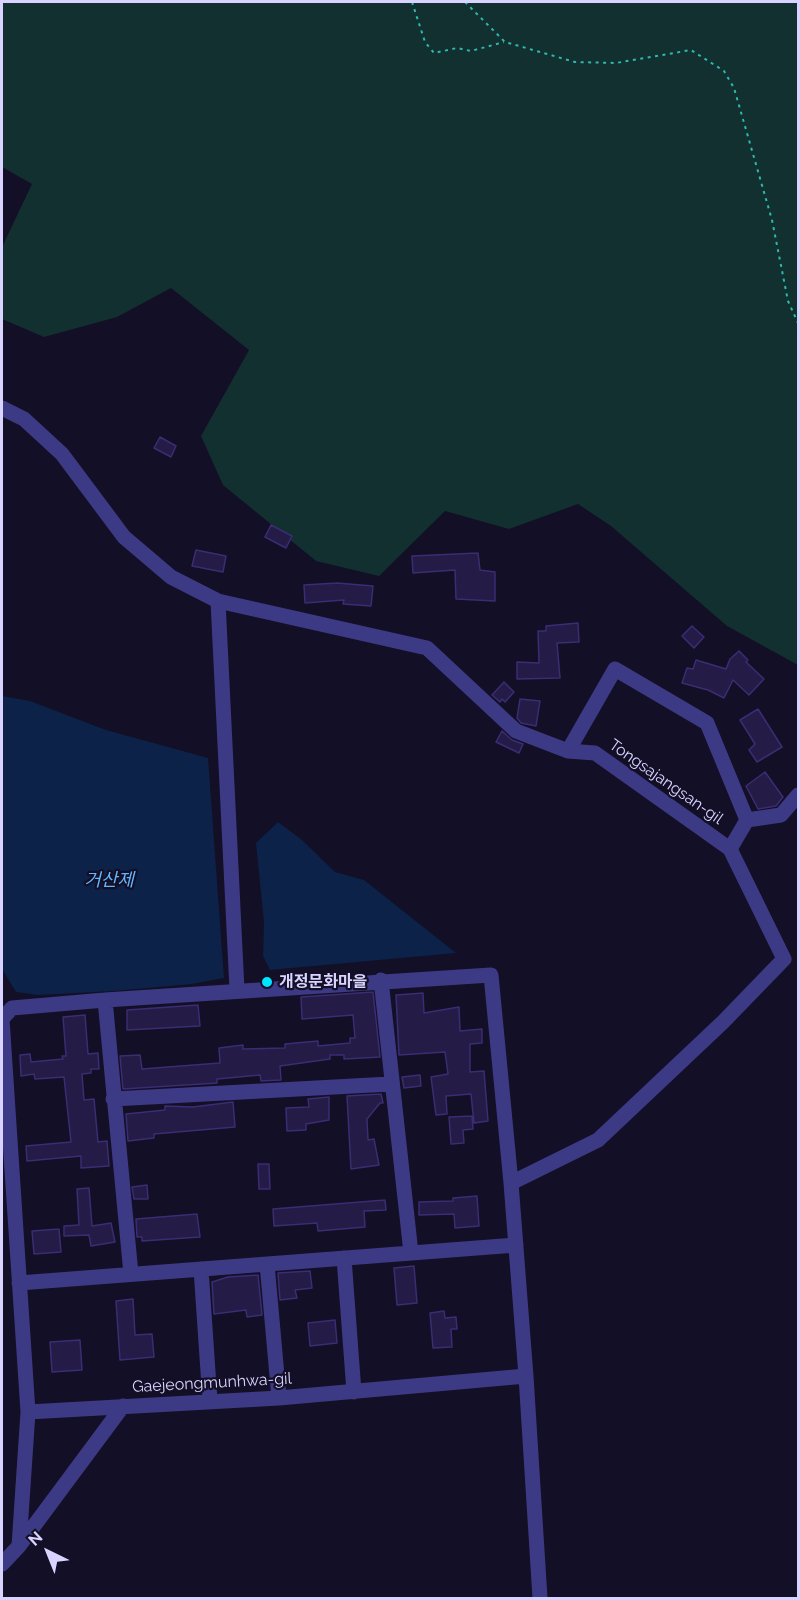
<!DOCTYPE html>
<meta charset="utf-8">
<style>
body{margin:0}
#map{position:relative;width:800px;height:1600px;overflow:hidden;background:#130f26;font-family:Raleway,sans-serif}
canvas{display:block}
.frame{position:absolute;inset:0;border:3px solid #d9d4ff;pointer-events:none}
.north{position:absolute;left:18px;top:1522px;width:60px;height:60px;-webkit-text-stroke:4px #130f26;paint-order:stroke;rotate:317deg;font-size:16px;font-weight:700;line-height:24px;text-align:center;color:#d9d4ff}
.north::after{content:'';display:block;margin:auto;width:21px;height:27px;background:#d9d4ff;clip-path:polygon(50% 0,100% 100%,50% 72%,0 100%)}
</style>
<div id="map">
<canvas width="800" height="1600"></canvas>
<div class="frame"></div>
<div class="north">N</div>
</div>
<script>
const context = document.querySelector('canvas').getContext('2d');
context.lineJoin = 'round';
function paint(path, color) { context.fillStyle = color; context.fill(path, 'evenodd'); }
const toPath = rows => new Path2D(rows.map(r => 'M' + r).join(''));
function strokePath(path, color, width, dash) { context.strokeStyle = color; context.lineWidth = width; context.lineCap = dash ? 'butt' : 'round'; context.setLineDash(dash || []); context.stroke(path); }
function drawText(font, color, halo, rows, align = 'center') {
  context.font = font + ' Raleway,"Noto Sans KR",sans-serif'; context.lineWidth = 4.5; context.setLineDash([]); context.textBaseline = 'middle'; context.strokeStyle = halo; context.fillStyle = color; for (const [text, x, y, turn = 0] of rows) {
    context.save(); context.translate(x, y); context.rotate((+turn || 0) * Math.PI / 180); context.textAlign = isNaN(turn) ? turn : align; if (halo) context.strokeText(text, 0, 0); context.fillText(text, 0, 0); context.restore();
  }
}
paint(toPath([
 [2,2,798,2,798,665,727,626,611,526,578,504,509,529,445,511,379,576,316,561,223,485,201,436,249,350,171,288,117,317,44,337,2,319,2,247,32,184,2,167]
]), '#12302f');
paint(toPath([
 [2,696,30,701,106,730,208,758,224,978,192,984,114,991,38,995,16,992,2,969],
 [278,822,302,840,335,872,364,880,456,953,270,970,263,956,264,922,256,843]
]), '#0c2248');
const building = toPath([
 [160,437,176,446,171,457,154,448,160,437],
 [271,525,292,536,286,548,265,537,271,525],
 [196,550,226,556,223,572,192,566,196,550],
 [478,553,480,570,495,572,495,601,456,599,455,570,413,573,412,556,478,553],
 [337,583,373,586,371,606,343,604,344,600,305,603,304,585,337,583],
 [578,623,579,642,557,643,560,678,517,679,517,662,539,663,538,631,546,631,546,626,578,623],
 [692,626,704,637,694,648,682,636,692,626],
 [739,651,748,660,746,662,764,679,749,695,733,680,724,698,708,690,682,683,687,668,693,669,696,660,726,669,730,659,739,651],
 [504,682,514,692,505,702,502,699,500,702,492,695,504,682],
 [520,699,540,701,536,726,521,723,517,718,520,699],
 [758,709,782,747,757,762,749,750,755,744,740,720,758,709],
 [502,731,512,740,523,744,519,753,496,742,502,731],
 [765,772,783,797,776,806,758,809,746,786,765,772],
 [373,992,380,1057,344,1059,344,1055,330,1055,330,1059,280,1066,281,1080,261,1081,260,1075,217,1079,217,1083,123,1089,120,1056,140,1055,142,1069,220,1063,219,1048,243,1045,243,1049,285,1048,285,1044,318,1041,318,1046,350,1043,350,1038,355,1038,353,1015,302,1019,301,997,373,992],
 [423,993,424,1013,459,1007,460,1031,482,1029,482,1043,470,1044,470,1072,484,1071,488,1121,474,1123,471,1094,446,1096,447,1114,436,1115,431,1077,448,1074,445,1052,399,1055,396,995,423,993],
 [198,1005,200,1026,127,1030,127,1010,198,1005],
 [85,1015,88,1054,98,1053,99,1069,91,1069,91,1073,82,1074,84,1100,94,1099,98,1142,107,1141,109,1166,81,1168,81,1156,27,1161,26,1146,71,1142,64,1077,35,1079,34,1074,21,1076,20,1055,30,1054,31,1062,63,1059,62,1056,66,1056,63,1017,85,1015],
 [420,1075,421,1086,404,1088,402,1077,420,1075],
 [381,1094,383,1103,380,1103,367,1119,368,1140,374,1139,379,1165,351,1169,347,1096,381,1094],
 [329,1097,329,1120,306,1124,306,1130,287,1131,286,1108,309,1107,308,1099,329,1097],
 [233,1102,235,1127,154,1134,154,1138,128,1141,126,1114,165,1110,165,1106,193,1107,233,1102],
 [472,1116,473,1129,463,1130,464,1143,451,1144,449,1117,472,1116],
 [258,1164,269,1164,270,1189,259,1189,258,1164],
 [147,1185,148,1199,134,1199,132,1187,147,1185],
 [89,1188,92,1226,111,1223,115,1242,91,1246,89,1235,64,1236,64,1226,79,1225,77,1189,89,1188],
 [477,1196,479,1226,455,1228,454,1214,419,1215,419,1202,453,1201,453,1198,477,1196],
 [385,1200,386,1210,364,1211,365,1227,318,1231,317,1223,274,1226,273,1209,385,1200],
 [197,1214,200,1237,142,1241,142,1237,137,1237,136,1219,197,1214],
 [59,1229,61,1252,34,1254,32,1231,59,1229],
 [414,1266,417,1303,397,1305,394,1268,414,1266],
 [310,1271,312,1288,295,1290,297,1298,280,1300,278,1273,310,1271],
 [258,1275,262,1315,247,1317,246,1310,214,1314,212,1282,228,1277,258,1275],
 [133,1299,135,1335,152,1334,154,1357,120,1360,116,1301,133,1299],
 [444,1311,445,1318,456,1317,457,1329,451,1329,452,1347,433,1348,430,1313,444,1311],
 [335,1320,337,1343,310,1346,308,1323,335,1320],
 [80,1340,82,1370,52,1372,50,1342,80,1340]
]);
paint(building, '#241b47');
strokePath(building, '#3b2d73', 1.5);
strokePath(toPath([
 [412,2,425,42,434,53,457,48,471,51,504,42],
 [465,2,505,42,575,62,616,63,691,50,724,71,734,88,772,220,788,301,798,323]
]), '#2fb8b0', 2, [3, 4.5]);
strokePath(toPath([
 [2,408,24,419,62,454,124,537,171,577,218,601,427,648,516,731,568,751,595,753,730,849,784,959,723,1022,598,1140,511,1183],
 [218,601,237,990],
 [568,751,615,669,707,723,747,820],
 [730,849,747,820,781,815,798,795],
 [381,980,411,1253],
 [105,1000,131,1274],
 [113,1099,390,1084],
 [344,1258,354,1392],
 [267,1264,279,1398],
 [201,1269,210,1401],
 [19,1283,516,1245],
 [526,1376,279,1398,28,1412,2,1019,12,1008,105,1000,491,975,511,1183,526,1376,540,1598],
 [19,1546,28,1412],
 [2,1564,19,1546,123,1406]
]), '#3d3a85', 15);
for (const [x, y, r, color] of [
 [267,982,6,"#00e5ff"]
]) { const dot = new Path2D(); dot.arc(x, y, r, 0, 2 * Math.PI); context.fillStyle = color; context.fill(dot); strokePath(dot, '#130f26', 2); }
drawText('16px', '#d9d4ff', '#130f26', [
 ["Tongsajangsan-gil",666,782,35],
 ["Gaejeongmunhwa-gil",212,1383,-3]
]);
drawText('bold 16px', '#d9d4ff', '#130f26', [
 ["개정문화마을",279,982]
], 'left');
drawText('italic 18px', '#62b6ff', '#130f26', [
 ["거산제",109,881]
]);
</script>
